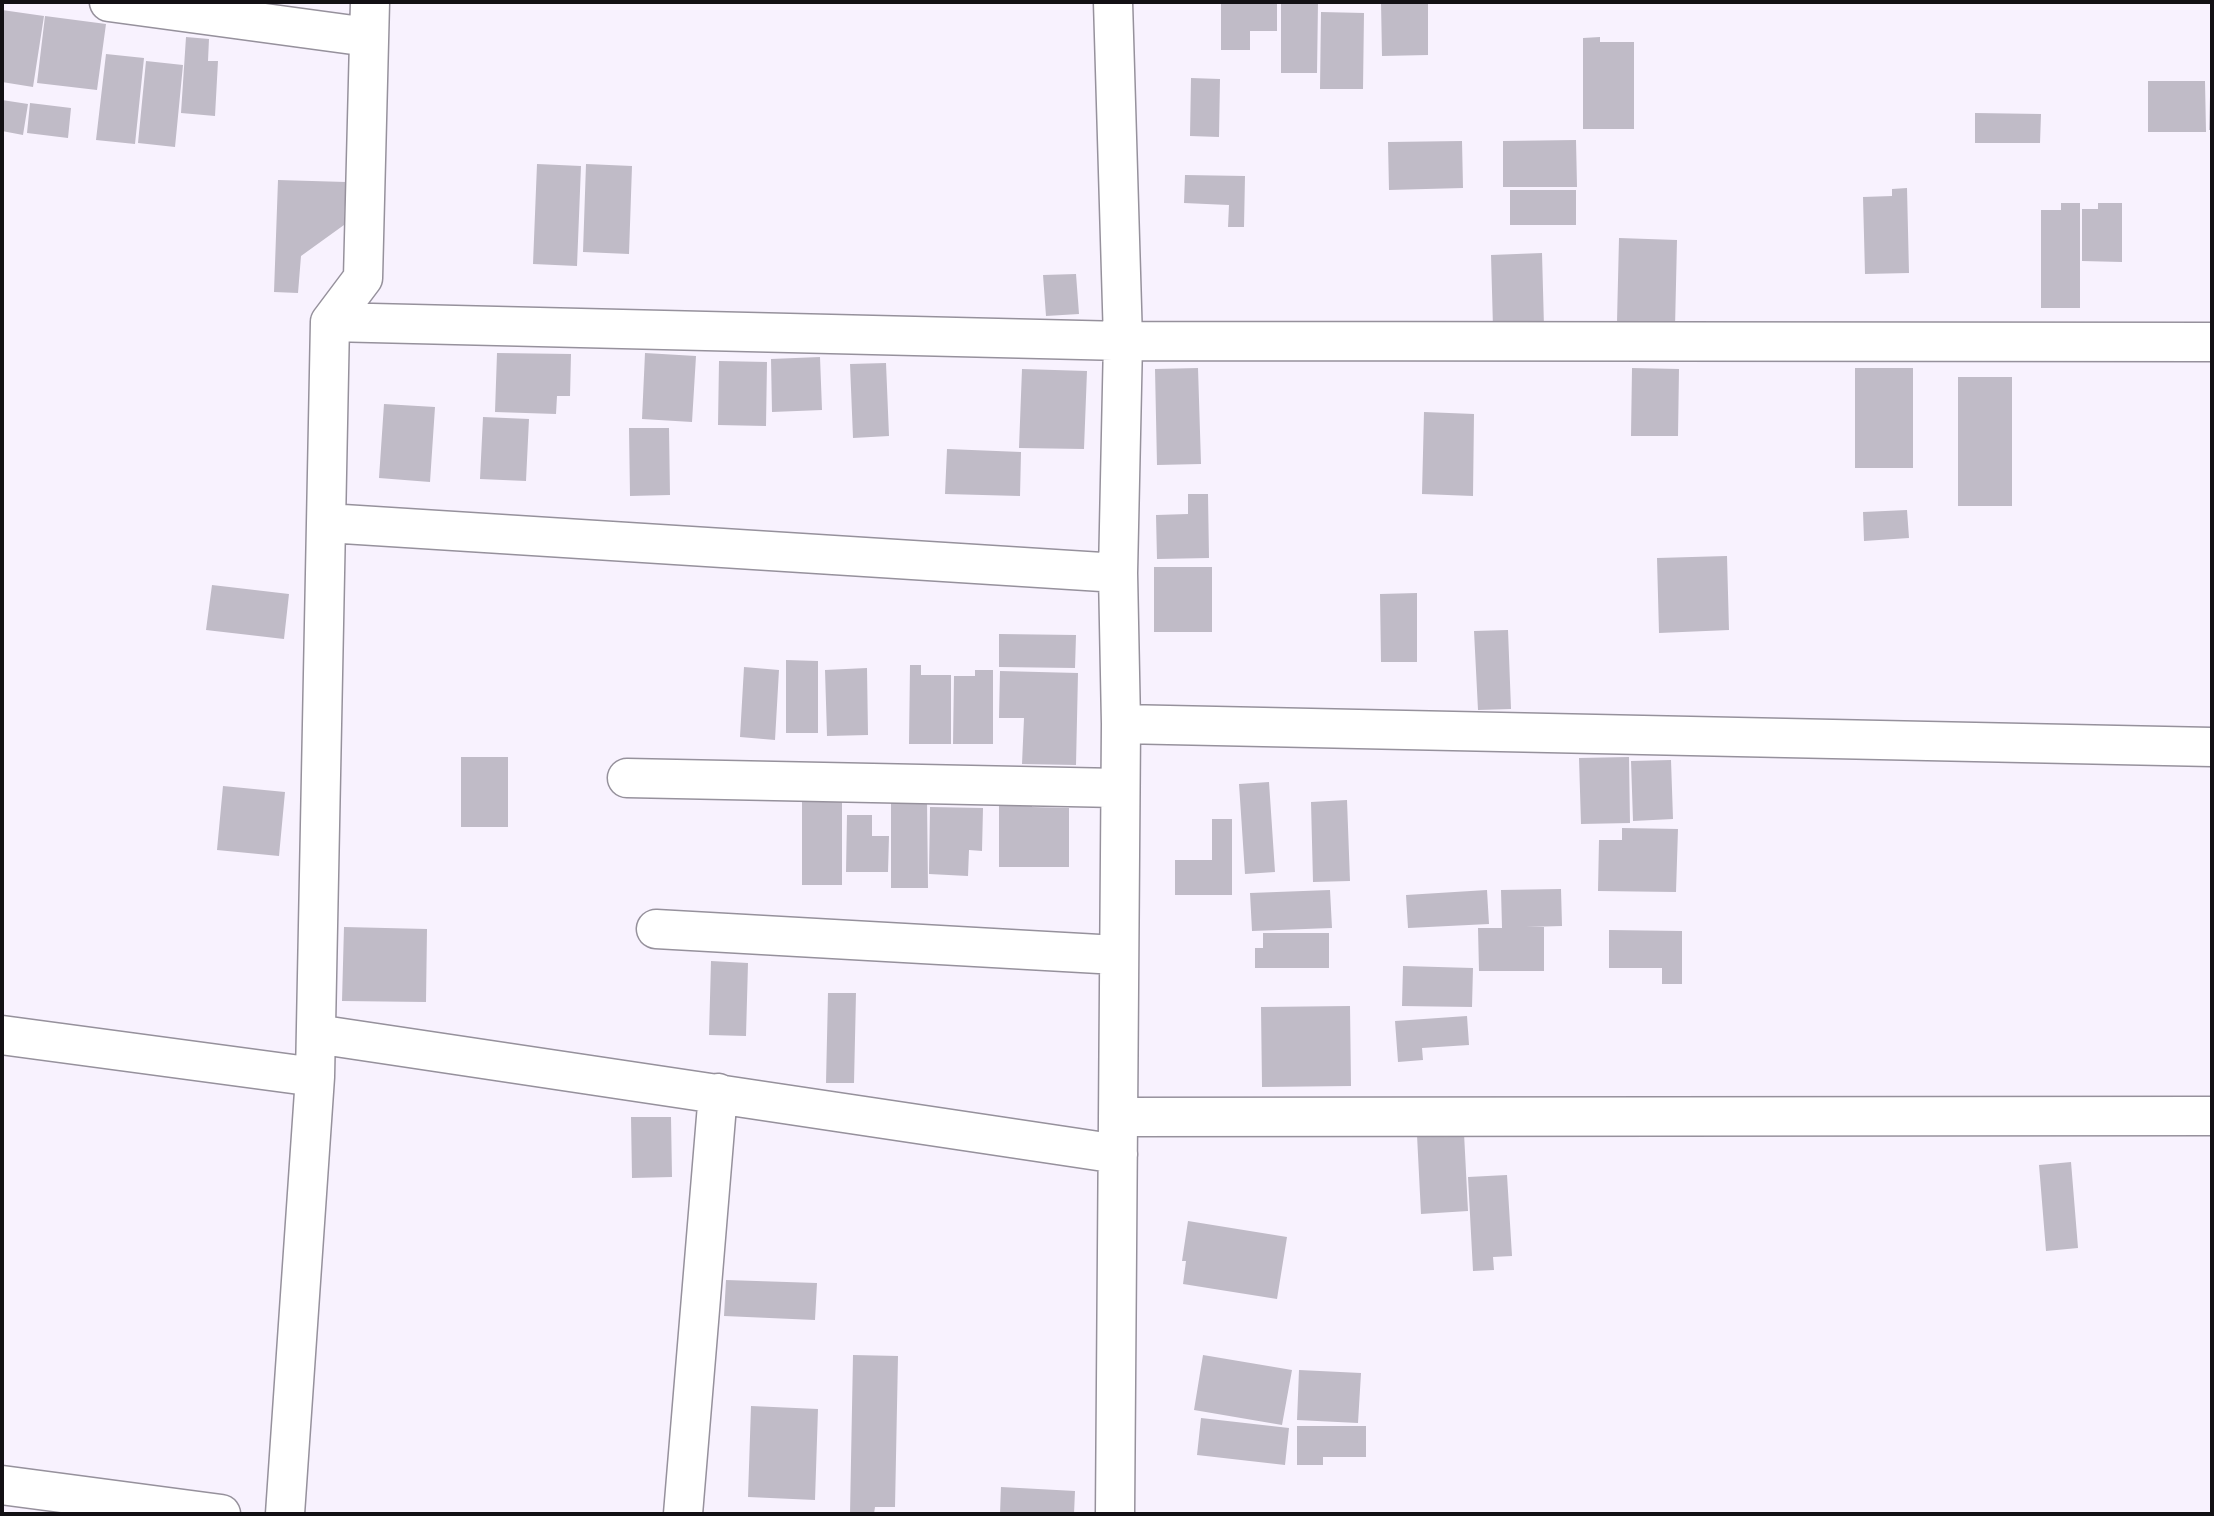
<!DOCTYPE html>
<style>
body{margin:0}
#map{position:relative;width:2214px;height:1516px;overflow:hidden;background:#f8f2fe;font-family:"Varela Round",sans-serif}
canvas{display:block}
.frame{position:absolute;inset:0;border:4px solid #121014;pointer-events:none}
</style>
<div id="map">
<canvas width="2214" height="1516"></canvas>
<div class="frame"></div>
</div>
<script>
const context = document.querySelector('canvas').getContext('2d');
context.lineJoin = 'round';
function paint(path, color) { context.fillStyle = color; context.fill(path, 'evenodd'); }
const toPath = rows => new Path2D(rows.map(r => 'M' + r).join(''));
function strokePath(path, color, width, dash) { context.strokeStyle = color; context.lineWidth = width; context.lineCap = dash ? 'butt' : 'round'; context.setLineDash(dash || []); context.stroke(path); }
paint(toPath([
 [1221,2,1277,2,1277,31,1250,31,1250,50,1221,50],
 [1281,2,1318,2,1317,73,1281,73],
 [1381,2,1428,2,1428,55,1382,56],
 [2,10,44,16,33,87,2,82],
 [1321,12,1364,13,1363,89,1320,89],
 [45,16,106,24,97,90,37,83],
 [186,37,209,39,208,61,218,61,215,116,181,113],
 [1600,37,1600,42,1634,42,1634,129,1583,129,1583,38],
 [106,54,144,58,135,144,96,140],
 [146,61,183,65,175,147,138,143],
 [1191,78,1220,79,1219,137,1190,136],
 [2148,81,2205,81,2206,132,2148,132],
 [2210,96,2212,96,2212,130,2209,130],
 [2,100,28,104,23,135,2,131],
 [30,103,71,108,68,138,27,133],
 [1975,113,2041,114,2040,143,1975,143],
 [1576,140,1577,187,1503,187,1503,141],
 [1462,141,1463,188,1389,190,1388,142],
 [537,164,581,166,577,266,533,264],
 [586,164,632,166,629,254,583,252],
 [1185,175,1245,176,1244,227,1228,227,1229,205,1184,203],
 [278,180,346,182,344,225,301,256,298,293,274,292],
 [1907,188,1909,273,1865,274,1863,197,1892,196,1892,189],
 [1510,190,1576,190,1576,225,1510,225],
 [2061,203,2080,203,2080,308,2041,308,2041,210,2061,210],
 [2098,203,2122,203,2122,262,2082,261,2082,209,2098,209],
 [1619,238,1677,240,1675,328,1617,322],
 [1542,253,1544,327,1493,328,1491,255],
 [1076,274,1079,314,1046,316,1043,275],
 [497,353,571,354,570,396,557,396,556,414,495,412],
 [645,353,696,356,692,422,642,419],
 [820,357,822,410,772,412,771,359],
 [719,361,767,362,766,426,718,425],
 [886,363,889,436,853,438,850,364],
 [1198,368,1201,464,1157,465,1155,369],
 [1632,368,1679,369,1678,436,1631,436],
 [1855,368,1913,368,1913,468,1855,468],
 [1022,369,1087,371,1084,449,1019,448],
 [1958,377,2012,377,2012,506,1958,506],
 [384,404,435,407,430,482,379,478],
 [1424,412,1474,414,1473,496,1422,494],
 [483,417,529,419,526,481,480,479],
 [629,428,669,428,670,495,630,496],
 [947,449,1021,452,1020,496,945,494],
 [1188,494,1208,494,1209,558,1157,559,1156,515,1188,514],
 [1907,510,1909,538,1864,541,1863,512],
 [1727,556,1729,630,1659,633,1657,558],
 [1154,567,1212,567,1212,632,1154,632],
 [212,585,289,594,284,639,206,630],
 [1417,593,1417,662,1381,662,1380,594],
 [1508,630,1511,709,1478,710,1474,631],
 [999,634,1076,635,1075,668,999,667],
 [786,660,818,661,818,733,786,733],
 [910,665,921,665,921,675,951,675,951,744,909,744],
 [744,667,779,670,775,740,740,737],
 [867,668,868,735,827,736,825,670],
 [975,670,993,670,993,744,953,744,954,676,975,676],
 [1000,671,1078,673,1076,765,1022,764,1024,718,999,718],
 [461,757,508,757,508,827,461,827],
 [1629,757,1630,823,1581,824,1579,758],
 [1671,760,1673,819,1633,821,1631,761],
 [1269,782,1275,872,1245,874,1239,784],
 [802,784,842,784,842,885,802,885],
 [223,786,285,792,279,856,217,850],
 [999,797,1032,797,1032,807,1069,808,1069,867,999,867],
 [891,799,927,799,928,888,891,888],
 [1347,800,1350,881,1313,882,1311,802],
 [930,807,983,808,982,851,969,850,968,876,929,874],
 [847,815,872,815,872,836,889,836,888,872,846,872],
 [1212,819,1232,819,1232,895,1175,895,1175,860,1212,860],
 [1622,828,1678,829,1676,892,1598,891,1599,840,1622,840],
 [1561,889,1562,926,1526,927,1544,927,1544,971,1479,971,1478,928,1502,928,1501,890],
 [1330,890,1332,928,1252,931,1250,893],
 [1487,890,1489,924,1408,928,1406,895],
 [344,927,427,929,426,1002,342,1001],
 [1609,930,1682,931,1682,984,1662,984,1662,968,1609,968],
 [1263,933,1329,933,1329,968,1255,968,1255,948,1263,948],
 [711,961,748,963,746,1036,709,1035],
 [1403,966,1473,968,1472,1007,1402,1006],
 [828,993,856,993,854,1083,826,1083],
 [1350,1006,1351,1086,1262,1087,1261,1007],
 [1467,1016,1469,1045,1422,1048,1423,1060,1398,1062,1395,1021],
 [631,1117,671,1117,672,1177,632,1178],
 [1464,1133,1468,1211,1421,1214,1417,1135],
 [2071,1162,2078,1248,2046,1251,2039,1165],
 [1507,1175,1512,1256,1493,1257,1494,1270,1473,1271,1468,1177],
 [1188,1221,1287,1237,1277,1299,1183,1284,1186,1261,1182,1261],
 [726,1280,817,1283,815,1320,724,1316],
 [853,1355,898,1356,895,1507,875,1507,874,1514,850,1514],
 [1203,1355,1292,1370,1282,1425,1194,1410],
 [1299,1370,1361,1373,1358,1423,1297,1420],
 [751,1406,818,1409,815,1500,748,1497],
 [1201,1418,1289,1428,1285,1465,1197,1455],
 [1297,1426,1366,1426,1366,1457,1323,1457,1323,1465,1297,1465],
 [1001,1487,1075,1491,1074,1514,1000,1514]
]), '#c0bbc7');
const minor = toPath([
 [109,2,368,37],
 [1113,2,1123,341,1118,573,1121,724,1115,1514],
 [330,322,1123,341,2212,342],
 [327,523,1118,573],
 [1121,724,2212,747],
 [627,778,1118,788],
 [656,929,1117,955],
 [316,1034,1118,1154],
 [2,1035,315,1077],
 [1118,1117,2212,1116],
 [2,1485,221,1514],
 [285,1514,315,1077,330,322,363,278,370,2],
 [683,1514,718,1093]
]);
strokePath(minor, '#96919c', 41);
strokePath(minor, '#fff', 38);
</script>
